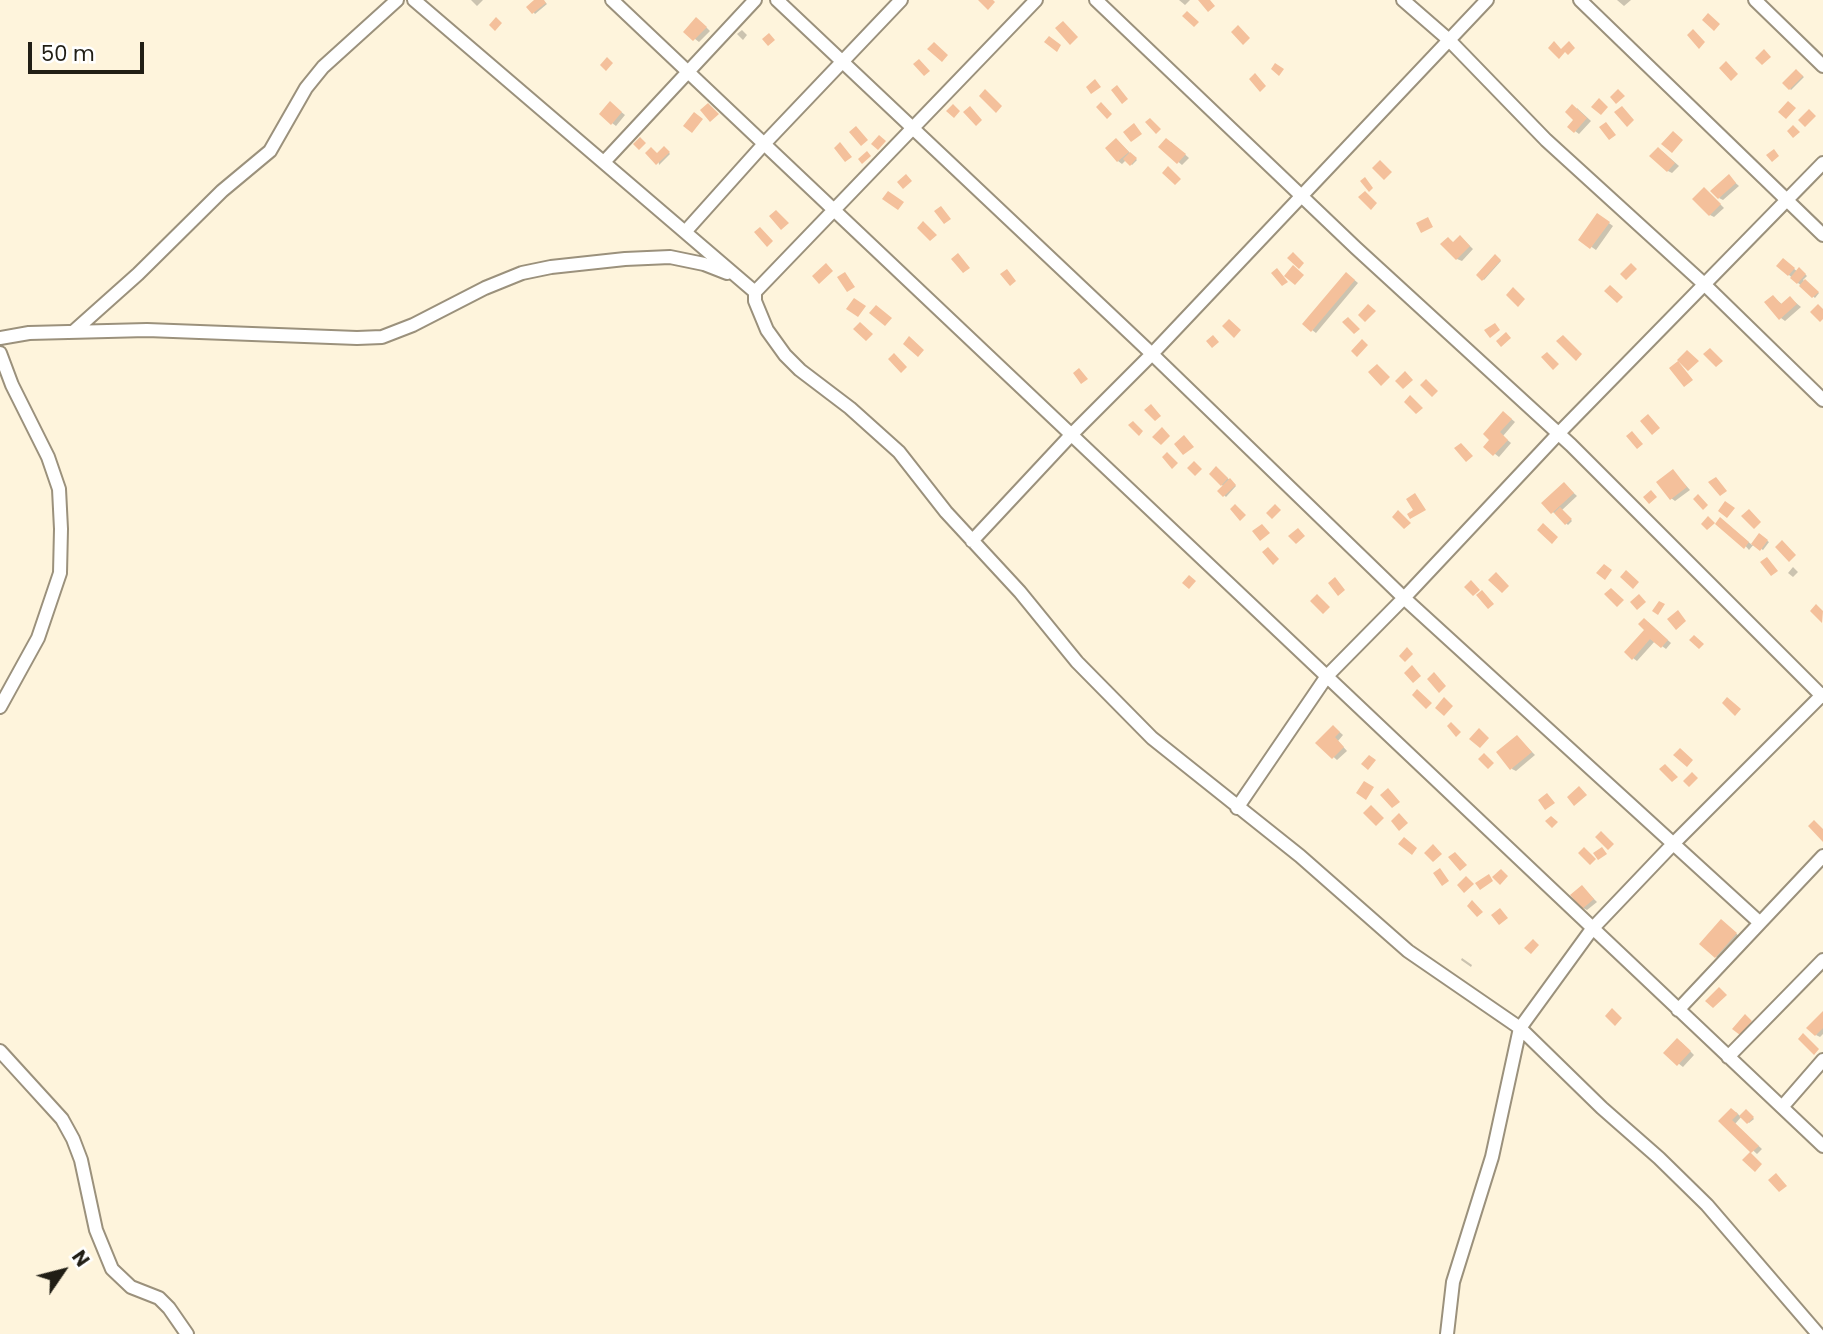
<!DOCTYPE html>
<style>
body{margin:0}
#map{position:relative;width:1823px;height:1334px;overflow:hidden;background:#fef4dc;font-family:Poppins,sans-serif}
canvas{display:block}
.north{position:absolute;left:28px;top:1236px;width:70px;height:70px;-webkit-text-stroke:5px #fff;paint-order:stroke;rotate:55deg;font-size:19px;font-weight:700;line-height:28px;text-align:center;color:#211e15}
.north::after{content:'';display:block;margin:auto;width:24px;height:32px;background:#211e15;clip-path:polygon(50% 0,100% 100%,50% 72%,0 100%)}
.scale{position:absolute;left:28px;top:42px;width:116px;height:32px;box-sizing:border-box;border:4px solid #211e15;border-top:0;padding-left:9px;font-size:21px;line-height:24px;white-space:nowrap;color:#211e15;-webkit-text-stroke:5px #fff;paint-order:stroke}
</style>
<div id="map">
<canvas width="1823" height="1334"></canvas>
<div class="north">N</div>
<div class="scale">50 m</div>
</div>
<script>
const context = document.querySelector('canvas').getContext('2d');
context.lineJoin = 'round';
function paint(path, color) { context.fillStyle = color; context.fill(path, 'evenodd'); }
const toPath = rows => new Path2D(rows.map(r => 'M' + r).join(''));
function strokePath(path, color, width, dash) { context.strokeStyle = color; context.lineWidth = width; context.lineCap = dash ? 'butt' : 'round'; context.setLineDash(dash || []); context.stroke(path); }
paint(toPath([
 [471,0,483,0,477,6],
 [537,0,543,0,547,4,535,14,529,7],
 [1179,0,1190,0,1185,5],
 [1617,0,1631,0,1624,6],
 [701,22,710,31,699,42,686,32],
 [742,30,747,35,743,40,737,34],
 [1798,72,1804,77,1791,90,1790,89],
 [614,106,625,115,616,126,612,123],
 [1577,108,1591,121,1579,134,1575,131],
 [1117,140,1137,160,1132,165,1126,160,1122,164,1118,161],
 [1171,142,1189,158,1182,165,1161,147],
 [666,149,670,154,659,165,658,155],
 [1662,151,1679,166,1672,173,1668,171],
 [1729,177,1739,186,1723,200,1719,198],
 [1708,192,1724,208,1714,217,1710,215],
 [1602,218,1613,226,1596,250,1580,239],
 [1464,240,1473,249,1462,261,1457,259,1454,243],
 [1497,257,1501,261,1484,280,1478,275],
 [1783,260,1798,272,1801,270,1807,276,1803,280,1819,293,1815,298,1789,275],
 [1351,277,1358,283,1316,333,1312,330],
 [1773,297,1783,305,1790,298,1801,307,1785,321,1781,318],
 [1508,416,1515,422,1503,436,1511,443,1499,457,1486,447],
 [1218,469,1236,486,1226,497,1220,491,1224,487,1211,474],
 [1673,471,1690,490,1675,501,1671,498],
 [1564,484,1577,496,1562,510,1572,521,1568,525,1557,514,1552,512],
 [1725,522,1752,545,1760,536,1769,542,1763,550,1754,544,1749,550],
 [1793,567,1798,572,1793,577,1788,573],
 [1648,622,1671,643,1666,649,1655,641,1637,661,1633,658],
 [1334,727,1343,735,1338,741,1347,751,1337,760,1318,743],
 [1517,737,1535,755,1516,771,1512,769],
 [1582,887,1597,902,1587,910,1583,908],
 [1726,924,1740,937,1720,959,1716,957],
 [1462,958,1472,965,1471,967,1461,960],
 [1823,1013,1823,1034,1820,1037,1816,1035],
 [1681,1042,1694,1055,1683,1067,1665,1053],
 [1736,1112,1741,1117,1748,1112,1754,1119,1749,1123,1742,1116,1735,1124,1762,1149,1757,1154,1721,1121]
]), '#0003');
paint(toPath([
 [534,0,544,0,546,3,532,14,526,7],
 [978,0,993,0,995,2,988,10],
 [1198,0,1210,0,1215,6,1208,12],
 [1187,11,1199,22,1194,27,1182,16],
 [1708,13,1720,24,1714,31,1702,20],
 [496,17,502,23,495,31,489,25],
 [696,17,707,27,693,41,683,32],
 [1063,21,1078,37,1070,45,1055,28],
 [1238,25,1250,38,1243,45,1231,32],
 [1693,29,1705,42,1699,49,1687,35],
 [769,33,775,40,768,46,762,39],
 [1049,36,1061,45,1057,52,1044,42],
 [1554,41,1561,49,1569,41,1575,48,1568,55,1565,52,1559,59,1548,48],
 [934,42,948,55,942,62,927,49],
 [1764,49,1771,57,1762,65,1755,58],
 [607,57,613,63,606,71,600,65],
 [919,59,930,71,924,76,913,64],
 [1726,61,1738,74,1731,81,1719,68],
 [1275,63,1284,69,1279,76,1271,69],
 [1796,69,1803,76,1789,90,1782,83],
 [1255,73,1266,86,1260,92,1249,79],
 [1095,79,1101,87,1091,94,1086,87],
 [1117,85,1128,99,1122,104,1111,90],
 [985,89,1002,106,996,113,979,96],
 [1618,89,1625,96,1616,104,1610,97],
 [1599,98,1608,107,1601,115,1591,107],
 [610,101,622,112,611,125,599,114],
 [1788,101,1796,108,1786,119,1778,112],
 [1101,102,1112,114,1107,119,1096,107],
 [708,103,719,114,710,122,700,110],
 [953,104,960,111,954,118,946,111],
 [1572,104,1587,118,1574,133,1567,127,1573,120,1565,112],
 [970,106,982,120,976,126,963,112],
 [1622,106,1634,120,1627,127,1614,112],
 [1809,109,1816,116,1805,127,1798,120],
 [694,112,703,119,692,133,683,126],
 [1150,118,1161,129,1156,134,1145,122],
 [1606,122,1616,135,1609,140,1599,127],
 [1134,123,1142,134,1131,142,1123,132],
 [1793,125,1800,132,1793,138,1787,131],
 [856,126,868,140,861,146,849,132],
 [1673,131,1683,140,1672,153,1661,144],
 [879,135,886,141,878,150,871,144],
 [640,137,646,143,639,150,633,144],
 [1116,138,1129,152,1117,162,1105,148],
 [1166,138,1186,154,1177,164,1158,147],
 [840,142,852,157,845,162,834,148],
 [664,146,670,152,656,165,645,153,651,147,657,153],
 [1658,147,1675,163,1667,172,1649,156],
 [1774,149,1779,156,1772,162,1766,155],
 [867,151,871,156,862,164,858,159],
 [1130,152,1137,158,1130,166,1123,159],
 [1380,160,1392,172,1384,180,1372,168],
 [1168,166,1181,179,1175,185,1162,173],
 [906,174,912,181,903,189,897,182],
 [1729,174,1736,183,1718,199,1710,191],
 [1365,177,1373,188,1369,192,1360,181],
 [1704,187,1721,204,1709,216,1692,199],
 [888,191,904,202,898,210,882,199],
 [1365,191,1377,203,1371,210,1358,197],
 [941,206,951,219,944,224,934,211],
 [776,210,789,223,781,230,769,216],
 [1597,213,1610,222,1590,249,1578,240],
 [1428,217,1433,227,1421,233,1416,223],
 [923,221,937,235,930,241,917,228],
 [760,227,773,241,767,247,754,232],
 [1460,235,1470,246,1456,260,1440,244,1448,237,1453,242],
 [1293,252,1304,263,1299,269,1287,258],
 [958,253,970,268,963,273,951,259],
 [1495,254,1501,260,1482,281,1476,275],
 [1783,258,1795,268,1788,276,1776,266],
 [826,263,833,271,819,284,812,276],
 [1631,263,1637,269,1626,280,1620,274],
 [1293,265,1304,275,1295,285,1284,276],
 [1799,267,1806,274,1797,284,1790,278],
 [1277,268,1288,282,1282,286,1271,273],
 [1007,269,1016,281,1010,286,1000,274],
 [845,272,855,287,847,292,837,277],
 [1346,272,1355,280,1311,332,1302,324],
 [1805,279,1819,292,1812,298,1799,286],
 [1610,285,1623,297,1617,303,1604,291],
 [1513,287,1525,299,1518,307,1506,295],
 [1773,295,1781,304,1790,296,1797,304,1779,320,1764,302],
 [854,298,866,306,858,317,846,309],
 [1368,304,1376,311,1365,322,1358,315],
 [1818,304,1823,309,1823,319,1820,322,1810,312],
 [876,305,892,318,885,326,869,313],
 [1348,317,1360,329,1354,334,1342,322],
 [1229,319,1241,330,1234,338,1222,326],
 [860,322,873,334,866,341,853,329],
 [1495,323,1500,330,1490,338,1484,330],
 [1506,332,1511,338,1501,347,1496,341],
 [1213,335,1219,342,1212,348,1206,341],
 [1563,335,1582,354,1576,361,1556,341],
 [909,336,924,350,918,357,903,344],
 [1362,339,1368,345,1357,357,1351,351],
 [1710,348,1723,361,1716,367,1703,354],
 [1687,350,1699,361,1688,371,1677,360],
 [1547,352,1559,364,1553,370,1541,357],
 [894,353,907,367,901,373,888,359],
 [1678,361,1693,380,1684,387,1669,368],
 [1377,364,1390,377,1381,386,1368,372],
 [1079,368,1088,379,1081,384,1073,373],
 [1405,371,1413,380,1403,389,1395,381],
 [1426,379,1438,391,1432,397,1420,385],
 [1410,395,1423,408,1416,414,1404,402],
 [1151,404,1161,416,1155,421,1144,410],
 [1503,411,1512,419,1500,432,1508,440,1493,456,1483,447,1489,440,1483,434],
 [1648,414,1660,428,1652,435,1640,421],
 [1133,421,1143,431,1139,436,1128,425],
 [1162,427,1170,436,1161,445,1152,437],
 [1632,431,1643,444,1637,449,1626,436],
 [1184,435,1194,447,1183,455,1174,444],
 [1461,443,1473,456,1466,462,1454,448],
 [1167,452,1178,463,1172,469,1162,457],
 [1194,461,1202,469,1195,476,1187,468],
 [1216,466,1228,478,1221,486,1209,474],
 [1673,469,1687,487,1670,500,1656,482],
 [1716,477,1727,491,1720,496,1708,482],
 [1230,478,1236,485,1223,497,1217,491],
 [1564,482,1574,493,1551,514,1541,503],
 [1651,490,1657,497,1649,504,1643,497],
 [1415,493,1426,510,1410,519,1407,514,1413,510,1406,499],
 [1698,494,1708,505,1703,510,1693,499],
 [1725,501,1735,508,1727,518,1718,511],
 [1235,504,1246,515,1240,521,1230,509],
 [1275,504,1281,510,1272,519,1266,513],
 [1560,507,1572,519,1565,525,1554,513],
 [1749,509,1761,522,1754,529,1741,516],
 [1398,510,1411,523,1404,529,1392,517],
 [1708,516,1715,523,1707,530,1701,524],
 [1720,517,1749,542,1744,549,1715,524],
 [1543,523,1558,537,1552,544,1537,530],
 [1262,524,1270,533,1260,541,1252,531],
 [1298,528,1305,536,1296,544,1288,536],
 [1759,533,1768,540,1760,551,1751,544],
 [1782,540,1796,555,1789,562,1775,547],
 [1268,547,1279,559,1273,565,1262,552],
 [1767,557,1778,571,1771,576,1760,562],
 [1604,564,1612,570,1605,580,1596,573],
 [1626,570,1639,582,1633,589,1620,577],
 [1496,572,1509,586,1502,593,1488,580],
 [1189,575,1196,581,1189,589,1182,583],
 [1335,577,1345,590,1338,596,1328,583],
 [1471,580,1480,590,1473,596,1464,587],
 [1611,588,1624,600,1617,607,1604,594],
 [1482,590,1494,604,1488,609,1476,595],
 [1317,594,1330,607,1323,614,1310,601],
 [1639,594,1646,602,1637,610,1630,602],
 [1659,601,1665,604,1658,615,1652,611],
 [1816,604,1823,611,1822,623,1810,611],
 [1678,610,1686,621,1676,630,1667,619],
 [1644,618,1668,640,1661,648,1650,639,1632,660,1624,652,1644,630,1638,624],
 [1694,635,1704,644,1699,649,1689,640],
 [1407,647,1413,654,1405,662,1399,656],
 [1412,665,1421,676,1413,683,1404,673],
 [1434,672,1446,686,1439,693,1427,679],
 [1417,689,1432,703,1426,709,1412,695],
 [1444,697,1453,706,1444,716,1435,708],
 [1727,697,1741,709,1735,716,1722,703],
 [1451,722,1461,732,1456,737,1447,726],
 [1333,725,1340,732,1335,737,1344,747,1332,759,1315,743],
 [1479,728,1489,738,1480,748,1469,739],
 [1517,735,1532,752,1510,770,1496,752],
 [1680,748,1693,760,1687,767,1673,755],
 [1484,753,1494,763,1488,769,1478,759],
 [1369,755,1376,760,1368,770,1361,764],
 [1665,764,1678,777,1672,782,1659,769],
 [1692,772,1698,778,1689,787,1683,781],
 [1364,781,1374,787,1366,800,1356,793],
 [1579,786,1587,795,1574,806,1567,797],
 [1388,788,1400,802,1392,808,1380,795],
 [1547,793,1555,803,1545,810,1538,800],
 [1371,805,1384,818,1376,826,1363,813],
 [1399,813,1408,823,1399,831,1391,821],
 [1551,816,1558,822,1552,828,1545,821],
 [1814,820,1823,829,1823,842,1808,826],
 [1601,831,1614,844,1608,850,1595,837],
 [1404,837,1417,848,1412,855,1398,844],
 [1433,844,1442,854,1433,862,1424,853],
 [1584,847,1596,859,1590,865,1578,853],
 [1602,847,1607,854,1598,860,1593,853],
 [1455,852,1467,865,1460,871,1448,857],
 [1440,868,1449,881,1442,886,1433,873],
 [1501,869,1508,876,1500,885,1492,877],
 [1489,874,1493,881,1480,890,1475,883],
 [1466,876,1474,884,1464,893,1457,885],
 [1582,885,1594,899,1582,909,1570,895],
 [1472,900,1483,912,1477,917,1467,906],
 [1500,908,1508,918,1499,925,1491,915],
 [1721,919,1737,933,1715,958,1699,944],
 [1533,939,1539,945,1531,954,1524,948],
 [1719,987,1727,995,1713,1008,1705,1001],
 [1612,1008,1622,1018,1615,1026,1605,1016],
 [1823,1011,1823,1028,1815,1036,1806,1028],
 [1745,1014,1752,1021,1740,1035,1732,1029],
 [1803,1033,1819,1049,1814,1055,1798,1039],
 [1677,1038,1691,1051,1677,1066,1663,1053],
 [1731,1108,1738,1114,1732,1120,1759,1146,1751,1153,1718,1121],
 [1746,1109,1754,1117,1747,1124,1739,1116],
 [1750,1152,1762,1164,1755,1172,1742,1160],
 [1776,1173,1787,1186,1779,1192,1768,1180]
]), '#f4c09b');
const street = toPath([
 [414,0,755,292,755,301,767,330,785,355,800,370,850,408,899,452,946,512,1020,592,1077,662,1152,738,1300,856,1408,951,1520,1028,1602,1108,1659,1158,1707,1205,1818,1334],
 [612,0,1823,1146],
 [777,0,1152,354,1404,598,1759,922],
 [1096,0,1356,248,1571,445,1823,697],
 [1403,0,1449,40,1546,140,1704,284,1823,400],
 [1580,0,1823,235],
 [1755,0,1823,66],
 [604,162,755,0],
 [685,232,763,145,901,0],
 [755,292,1036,0],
 [73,332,138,274,222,191,270,151,306,88,323,67,397,0],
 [0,338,29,333,147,330,357,338,382,337,413,325,485,288,522,273,551,267,625,259,670,257,704,264,727,273],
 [0,353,12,385,48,457,59,489,61,529,60,573,38,638,0,707],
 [972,541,1071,435,1152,354,1487,0],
 [1237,808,1327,676,1404,598,1558,434,1823,163],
 [1678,1010,1823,856],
 [0,1051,62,1119,73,1139,81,1160,96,1230,112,1269,131,1287,159,1298,169,1308,187,1334],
 [1728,1057,1823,960],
 [1783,1106,1823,1060],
 [1447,1334,1453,1282,1492,1157,1520,1028,1592,929,1673,844,1823,694]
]);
strokePath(street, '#9b917c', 16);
strokePath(street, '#fff', 12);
</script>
